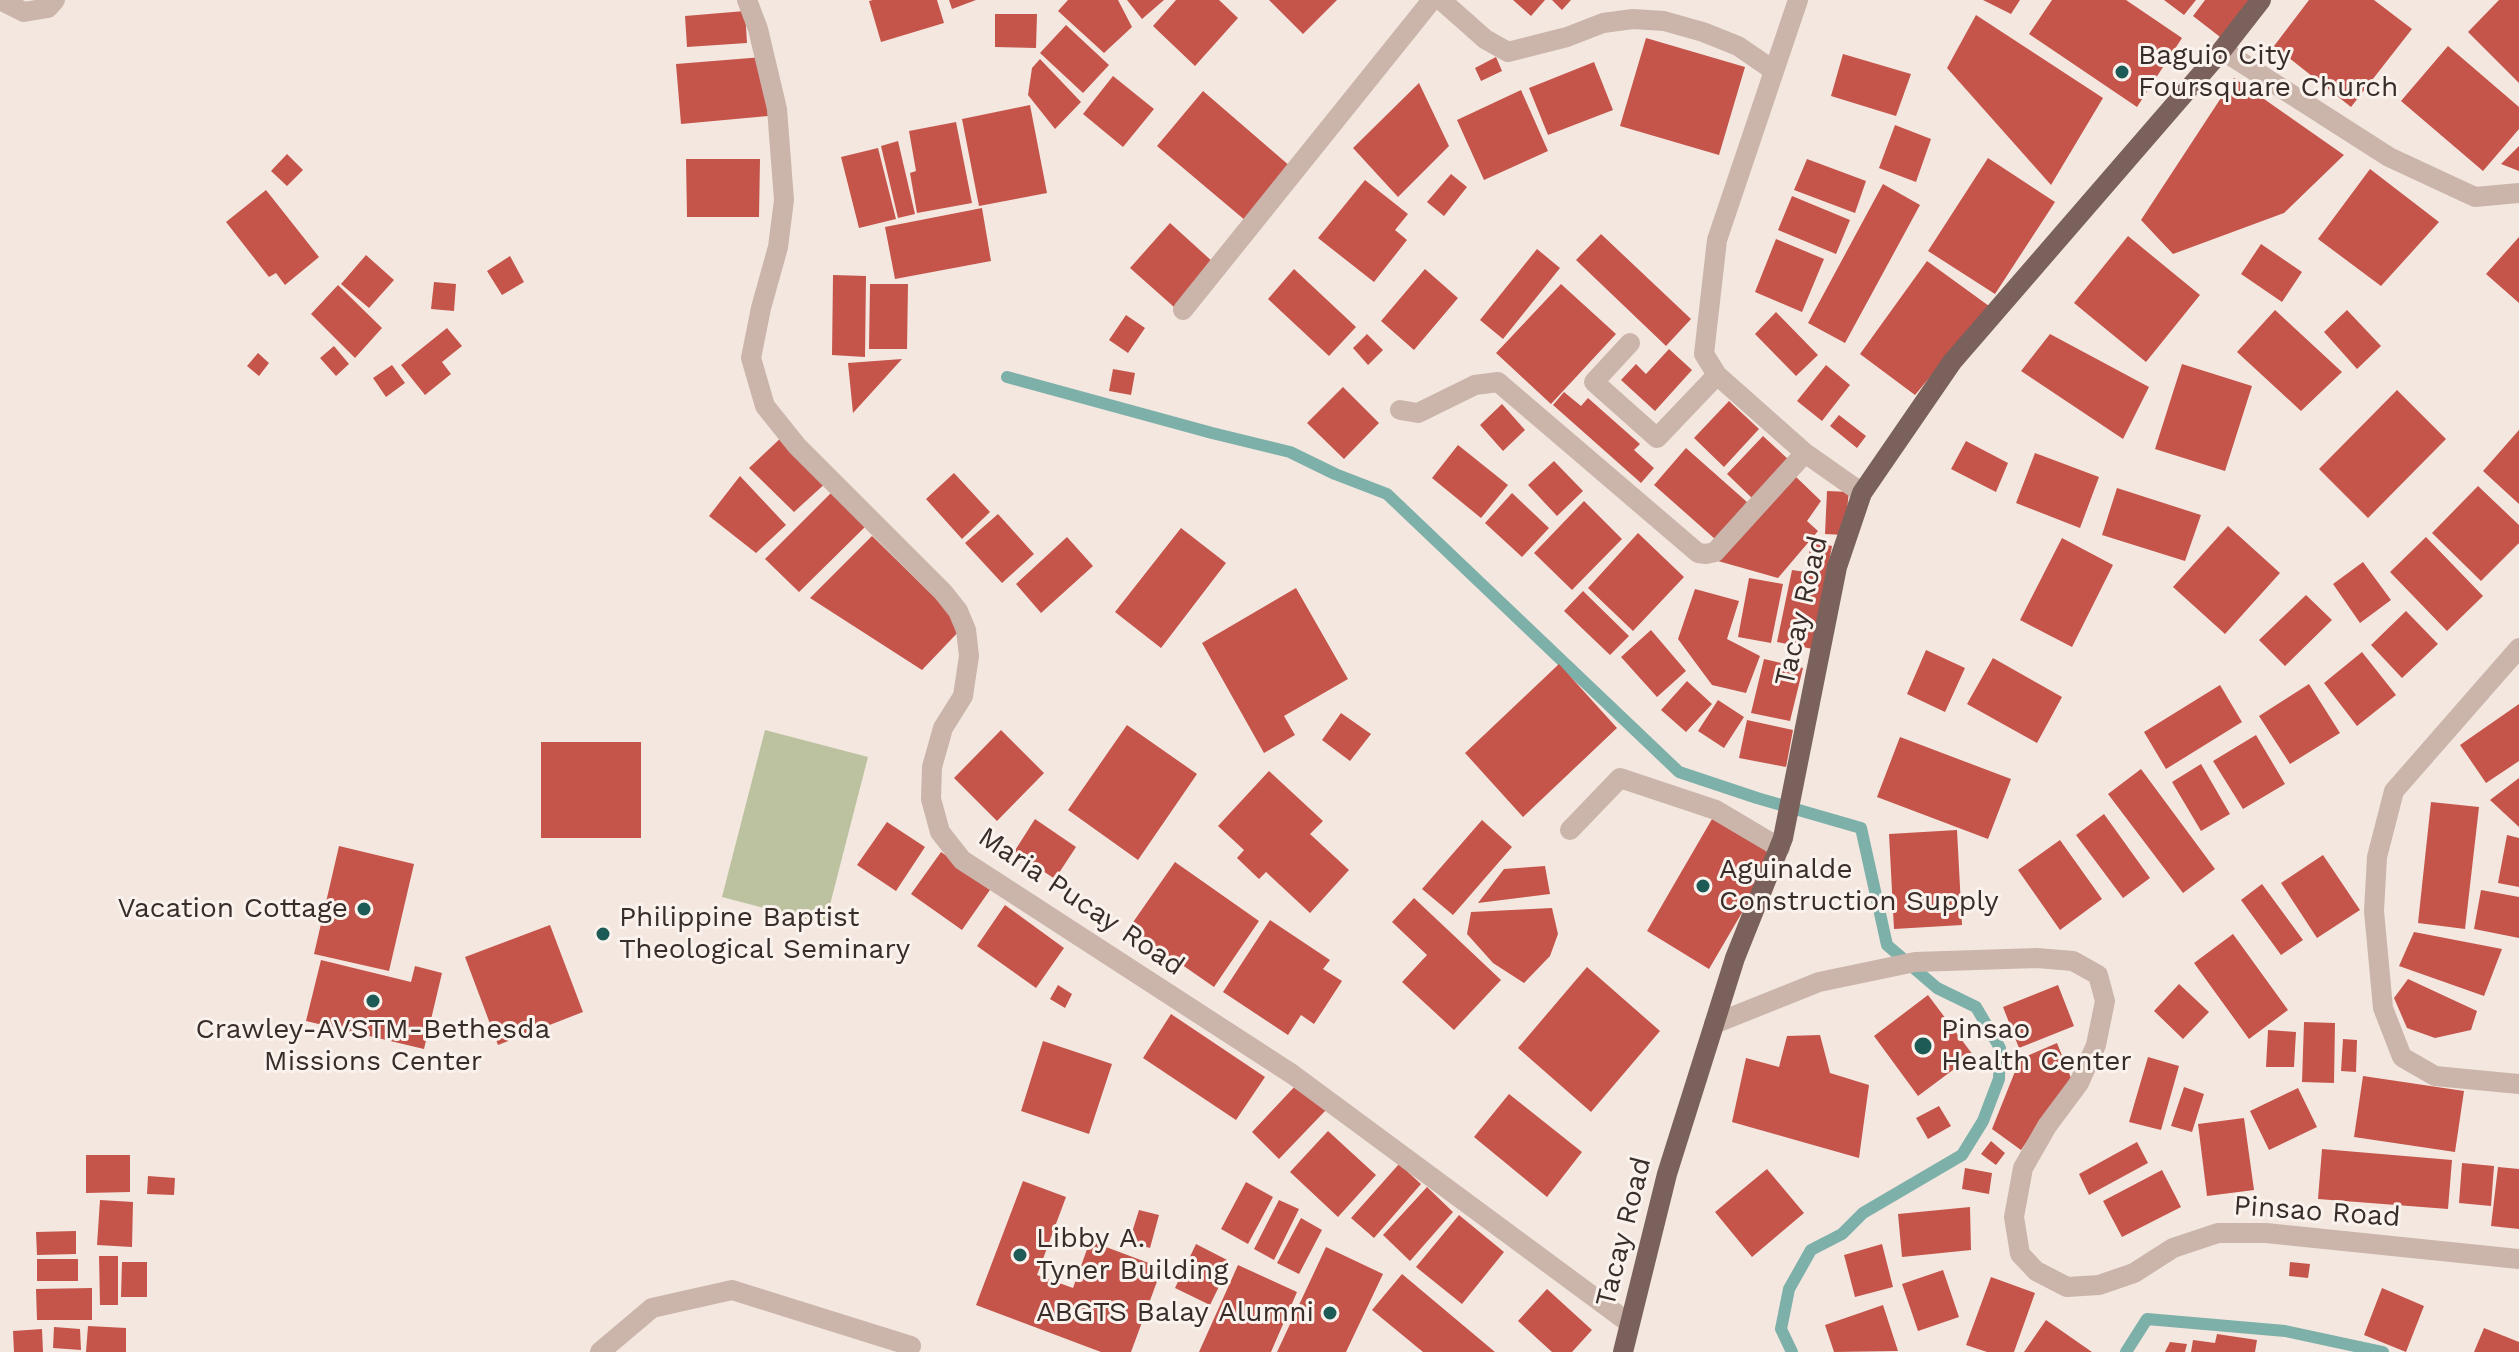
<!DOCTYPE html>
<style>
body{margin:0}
canvas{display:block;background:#f3e7df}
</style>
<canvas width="2519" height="1352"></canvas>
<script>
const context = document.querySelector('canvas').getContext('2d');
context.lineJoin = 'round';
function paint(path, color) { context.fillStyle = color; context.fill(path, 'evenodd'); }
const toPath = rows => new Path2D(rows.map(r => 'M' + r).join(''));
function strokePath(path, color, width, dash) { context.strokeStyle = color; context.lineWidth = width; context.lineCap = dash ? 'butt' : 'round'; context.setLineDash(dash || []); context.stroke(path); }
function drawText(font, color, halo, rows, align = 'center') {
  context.font = font + ' "Work Sans",sans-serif'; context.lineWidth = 6; context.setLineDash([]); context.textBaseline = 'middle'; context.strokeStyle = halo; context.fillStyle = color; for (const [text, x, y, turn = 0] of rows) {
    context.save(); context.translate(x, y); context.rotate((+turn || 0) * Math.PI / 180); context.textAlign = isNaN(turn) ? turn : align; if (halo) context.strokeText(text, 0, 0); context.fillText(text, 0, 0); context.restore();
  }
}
paint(toPath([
 [765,730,868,757,825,924,722,897]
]), '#bcc29f');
strokePath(toPath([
 [1007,377,1212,433,1290,452,1335,474,1387,494,1679,772,1757,798,1861,828,1887,945,1937,988,1976,1007,2000,1048,1999,1079,1983,1121,1962,1155,1863,1213,1842,1234,1811,1250,1789,1289,1781,1329,1792,1352],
 [2126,1352,2147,1319,2285,1331,2383,1352]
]), '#7eb0aa', 12);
paint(toPath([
 [873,0,937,0,944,23,881,42,869,1],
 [949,0,976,0,952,9],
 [1068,0,1118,0,1132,27,1104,53,1058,11],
 [1127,0,1164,0,1142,19],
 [1176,0,1219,0,1238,18,1195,66,1153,26],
 [1269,0,1337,0,1303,34],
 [1513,0,1545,0,1531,16],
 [1552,0,1571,0,1562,10],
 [1983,0,2020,0,2011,14],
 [2052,0,2126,0,2182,38,2137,107,2029,34],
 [2164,0,2196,0,2184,15],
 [2205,0,2254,0,2224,40,2193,16],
 [2309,0,2374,0,2412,29,2351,107,2274,46],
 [2499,0,2519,0,2519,83,2468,32],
 [745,11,747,43,687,47,685,16],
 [995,14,1037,14,1036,48,995,47],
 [1976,15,2103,98,2051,185,1947,68],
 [1066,25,1109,65,1083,93,1040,53],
 [1646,38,1745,67,1719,155,1620,126],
 [2448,46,2519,107,2519,129,2483,171,2401,101],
 [1843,54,1911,74,1896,116,1831,96],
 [763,57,768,116,681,124,676,64],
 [1496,57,1502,71,1481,81,1475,68],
 [1040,59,1081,102,1055,129,1028,95,1032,68],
 [1594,62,1613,110,1548,135,1529,88],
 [1113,76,1154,109,1123,147,1083,114],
 [2234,78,2344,155,2284,213,2173,254,2141,220],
 [1419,83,1449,146,1398,197,1353,148],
 [1521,90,1548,151,1484,180,1457,120],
 [1203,91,1291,167,1246,221,1157,146],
 [1030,105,1047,193,979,206,962,119],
 [956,122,972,203,917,213,910,173,916,171,909,131],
 [1895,125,1931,139,1916,182,1879,168],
 [898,141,915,214,898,218,881,146],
 [2519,146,2519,171,2501,164],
 [878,148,896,219,859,228,841,157],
 [287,154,303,170,287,186,271,171],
 [1988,158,2055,202,1995,294,1928,251],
 [686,159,760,159,759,217,687,217],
 [1807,159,1866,181,1855,213,1794,190],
 [2370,169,2439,222,2381,286,2318,239],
 [1451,174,1467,187,1444,216,1427,202],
 [1365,180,1408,214,1395,230,1407,240,1374,282,1318,238],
 [1883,184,1920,205,1845,343,1808,323],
 [266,190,319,257,285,285,276,273,269,277,226,222],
 [1792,196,1850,220,1836,254,1778,230],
 [982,208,991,261,895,279,885,227],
 [1170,223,1214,263,1174,307,1130,268],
 [1601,234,1691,319,1666,346,1576,260],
 [2128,236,2200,295,2146,362,2074,303],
 [2519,237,2519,303,2486,274],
 [1776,239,1824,259,1802,312,1755,292],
 [2261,244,2302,272,2282,302,2241,274],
 [1537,249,1560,268,1503,339,1480,320],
 [366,255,394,280,369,308,341,284],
 [510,256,524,282,502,295,487,271],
 [1927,261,1989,306,1915,395,1860,354],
 [1294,269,1356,327,1329,356,1268,299],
 [1425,269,1458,298,1414,350,1381,321],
 [833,275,866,276,865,357,832,355],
 [434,282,456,284,454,311,431,309],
 [870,284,908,284,907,349,869,349],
 [1561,284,1616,334,1551,404,1496,353],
 [338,285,382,328,355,358,311,314],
 [2275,310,2342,372,2301,411,2237,352],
 [2347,310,2381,346,2357,369,2324,332],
 [1776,312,1818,355,1796,376,1755,334],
 [1126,315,1145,328,1128,353,1109,340],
 [447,328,462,346,442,362,451,374,425,395,401,365],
 [1367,334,1383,350,1368,365,1353,348],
 [2050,334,2149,387,2123,439,2021,371],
 [334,346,349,364,336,376,320,358],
 [1669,349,1692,370,1655,411,1621,380,1636,364,1646,374],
 [258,353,269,363,259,376,247,366],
 [902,359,853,413,848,363],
 [2182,364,2252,386,2225,471,2155,449],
 [392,365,405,383,386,397,373,378],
 [1826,365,1850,385,1822,421,1797,401],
 [1113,369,1135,373,1131,395,1109,391],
 [1343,387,1379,423,1344,459,1307,423],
 [2397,390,2446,439,2368,518,2319,469],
 [1564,392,1581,406,1588,398,1640,444,1634,450,1654,468,1641,483,1553,405],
 [1729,401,1759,429,1724,467,1694,438],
 [1502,404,1525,430,1503,451,1480,425],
 [1839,415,1866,436,1857,448,1830,426],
 [2519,430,2519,504,2483,471],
 [784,435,828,481,794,512,749,468],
 [1763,436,1789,460,1752,498,1727,474],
 [1966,441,2008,463,1996,492,1951,469],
 [1458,445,1508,485,1481,518,1432,478],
 [1686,448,1747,502,1715,539,1654,485],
 [2035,453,2099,477,2080,528,2016,503],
 [1554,461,1583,491,1557,516,1528,485],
 [954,473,990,512,962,539,926,499],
 [1793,474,1821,501,1807,521,1818,531,1778,578,1718,561],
 [740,476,786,525,756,553,709,516],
 [2478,486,2519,525,2519,543,2481,581,2432,533],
 [837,487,868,524,799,592,765,559],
 [2117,488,2201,515,2185,561,2102,535],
 [1827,491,1849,492,1844,535,1825,534],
 [1512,493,1549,528,1522,557,1485,523],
 [1584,501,1622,539,1572,590,1534,553],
 [998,514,1034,554,1002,583,965,543],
 [2228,526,2280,573,2225,634,2173,587],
 [1181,528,1226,563,1161,648,1115,612],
 [1638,533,1684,577,1633,631,1588,588],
 [872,536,964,626,922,670,810,598],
 [1067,537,1093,566,1041,613,1016,584],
 [2426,537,2483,596,2447,631,2390,572],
 [2062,538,2113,565,2072,647,2020,620],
 [1811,542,1832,546,1813,649,1777,642,1792,570,1806,572],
 [2363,562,2391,600,2360,623,2333,584],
 [1749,578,1783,584,1771,643,1738,637],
 [1296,588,1348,679,1284,716,1295,735,1264,753,1202,643],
 [1695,589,1739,601,1727,639,1760,656,1746,693,1712,685,1678,639],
 [1583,591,1629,636,1610,655,1564,611],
 [2306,595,2332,620,2285,666,2259,640],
 [2406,611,2438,644,2402,678,2371,645],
 [1651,630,1686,671,1657,697,1621,657],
 [1926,650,1965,668,1945,712,1907,694],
 [2362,652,2396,695,2357,726,2324,683],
 [1993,658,2062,697,2037,743,1967,704],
 [1764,659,1803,668,1790,721,1751,713],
 [1559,664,1617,728,1523,817,1465,753],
 [1687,681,1712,704,1686,732,1661,710],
 [2309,684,2340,733,2290,764,2259,716],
 [2220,685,2242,722,2166,769,2144,732],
 [1718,700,1744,717,1724,748,1698,731],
 [2519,704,2519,761,2486,783,2460,745],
 [1341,713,1371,734,1350,761,1322,740],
 [1747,720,1793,730,1786,767,1739,758],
 [1127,725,1197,774,1138,860,1068,810],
 [1001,730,1044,773,997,821,954,778],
 [2256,735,2285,784,2243,809,2213,761],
 [1900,737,2011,779,1988,839,1877,797],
 [541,742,641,742,641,838,541,838],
 [2201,764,2230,814,2201,831,2172,782],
 [2141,769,2215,869,2183,893,2108,794],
 [1269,771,1323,821,1310,834,1349,870,1310,913,1266,872,1259,879,1237,858,1244,850,1218,826],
 [2519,778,2519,827,2490,800],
 [2431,802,2479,807,2465,929,2418,923],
 [2104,814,2150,878,2123,898,2076,835],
 [1035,819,1076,847,1055,879,1014,852],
 [1712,819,1775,856,1709,969,1647,931],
 [1482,820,1512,847,1453,915,1422,889],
 [887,822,925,847,896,891,857,865],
 [1957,830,1962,925,1894,929,1889,834],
 [2507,835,2519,838,2519,887,2498,883],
 [2060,840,2102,899,2060,930,2018,870],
 [339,846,414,864,389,971,314,954],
 [941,852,992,887,962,930,911,894],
 [2323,855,2360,910,2317,938,2281,883],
 [1175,862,1259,921,1214,987,1129,928],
 [1545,866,1550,894,1478,903,1504,869],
 [2262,884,2303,940,2281,955,2241,900],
 [2481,890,2519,897,2519,938,2474,929],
 [1414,898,1501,980,1454,1030,1402,982,1427,955,1392,922],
 [1005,905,1064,948,1036,988,977,946],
 [1552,908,1558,934,1550,956,1524,983,1493,963,1467,934,1471,912],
 [1270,920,1330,960,1323,969,1342,981,1314,1024,1301,1015,1288,1035,1223,992],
 [550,925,583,1012,498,1045,465,957],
 [2414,932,2502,949,2484,996,2399,966],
 [2233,934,2288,1010,2249,1039,2194,963],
 [321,960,411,982,415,966,442,973,424,1049,306,1021],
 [1587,967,1660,1031,1591,1112,1518,1048],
 [2408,979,2477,1011,2471,1030,2435,1038,2407,1028,2394,998],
 [2179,984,2209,1012,2183,1039,2154,1011],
 [1058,985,1072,994,1065,1008,1050,999],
 [2058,985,2074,1026,2019,1048,2003,1007],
 [1928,995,1973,1055,1918,1096,1874,1036],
 [1171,1014,1265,1077,1236,1120,1143,1058],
 [2304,1022,2335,1023,2334,1083,2302,1082],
 [2268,1030,2296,1032,2294,1067,2266,1067],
 [1820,1035,1830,1073,1869,1085,1859,1158,1732,1122,1746,1058,1779,1067,1787,1036],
 [2343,1039,2357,1040,2356,1072,2341,1071],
 [1043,1041,1112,1064,1089,1134,1021,1111],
 [2057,1043,2071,1078,2021,1150,1992,1129,2020,1059],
 [2148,1057,2179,1066,2161,1130,2129,1122],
 [2363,1076,2464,1091,2455,1152,2354,1137],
 [1298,1083,1326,1110,1279,1159,1252,1132],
 [2184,1087,2204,1094,2192,1132,2171,1126],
 [2298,1088,2317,1127,2269,1150,2250,1111],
 [1509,1094,1582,1152,1547,1197,1474,1137],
 [1939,1106,1951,1126,1928,1139,1916,1118],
 [2244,1118,2254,1190,2207,1196,2198,1124],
 [1328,1131,1376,1175,1338,1217,1290,1172],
 [1991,1141,2005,1153,1996,1165,1981,1154],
 [2137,1142,2148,1163,2089,1195,2079,1174],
 [2322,1149,2452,1160,2448,1209,2318,1199],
 [86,1155,130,1155,130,1192,86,1193],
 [2462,1163,2494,1166,2491,1206,2459,1203],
 [1399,1164,1421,1184,1374,1238,1351,1218],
 [2498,1167,2519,1169,2519,1229,2491,1226],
 [1965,1168,1992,1173,1989,1194,1962,1189],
 [1767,1169,1804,1213,1752,1257,1715,1212],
 [2162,1170,2181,1207,2122,1237,2103,1201],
 [148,1176,175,1178,174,1195,147,1194],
 [1023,1181,1066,1197,1037,1275,1073,1288,1090,1241,1162,1268,1131,1352,1101,1352,976,1305],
 [1246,1182,1273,1197,1248,1244,1221,1229],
 [1427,1187,1453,1212,1410,1261,1383,1235],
 [100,1200,133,1202,132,1247,97,1245],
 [1279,1200,1299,1209,1274,1260,1254,1249],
 [1970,1207,1971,1250,1902,1257,1898,1214],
 [1139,1210,1159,1215,1150,1248,1129,1242],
 [1459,1215,1504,1252,1462,1304,1416,1267],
 [1301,1218,1322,1230,1299,1274,1277,1263],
 [76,1231,76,1254,37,1255,36,1232],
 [1196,1244,1231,1262,1210,1305,1175,1288],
 [1882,1244,1893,1287,1855,1297,1844,1255],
 [1326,1247,1383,1274,1346,1352,1277,1352],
 [99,1256,118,1256,118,1305,100,1305],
 [37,1259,78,1259,78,1281,37,1281],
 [122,1262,147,1262,147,1297,121,1297],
 [2290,1262,2310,1264,2308,1278,2289,1276],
 [1238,1265,1297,1292,1271,1352,1199,1352],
 [1943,1270,1959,1317,1918,1331,1902,1284],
 [1402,1274,1495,1352,1423,1352,1372,1310],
 [1991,1277,2035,1293,2014,1352,1987,1352,1966,1345],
 [92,1288,92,1320,37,1320,36,1289],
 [2382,1288,2424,1306,2406,1352,2364,1335],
 [1547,1289,1592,1330,1572,1352,1552,1352,1518,1321],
 [1883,1305,1898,1351,1834,1352,1825,1325],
 [2046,1320,2092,1352,2024,1352],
 [88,1326,126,1328,126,1352,86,1352],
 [54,1327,80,1329,81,1350,53,1348],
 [2484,1328,2519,1342,2519,1352,2474,1352],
 [42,1329,43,1352,14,1352,13,1331],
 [2217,1334,2257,1340,2255,1352,2191,1352,2193,1340,2215,1343],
 [2170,1342,2187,1344,2185,1352,2165,1352]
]), '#c5554b');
strokePath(toPath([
 [0,0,24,12,48,8,55,0],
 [747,0,758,29,777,109,784,200,778,247,761,308,751,358,765,406,797,446,943,592,958,611,966,630,969,656,963,696,943,728,932,767,931,799,940,832,962,860,1292,1074,1629,1323],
 [1441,0,1485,39,1508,52,1567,37,1603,23,1633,19,1664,21,1703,32,1738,46,1773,70],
 [1798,0,1717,240,1704,354,1717,375,1805,453,1862,493],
 [2222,50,2389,157,2475,197,2519,193],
 [1183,310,1432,0],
 [1630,343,1594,382,1657,438,1717,375],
 [1400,410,1418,413,1475,385,1498,382,1698,553,1706,554,1715,552,1805,453],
 [2519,648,2394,791,2377,857,2374,911,2383,1008,2402,1057,2435,1076,2519,1084],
 [1570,830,1620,778,1716,810,1780,848],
 [1714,1024,1819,982,1915,962,2037,958,2073,961,2098,975,2105,1001,2096,1045,2079,1083,2047,1126,2023,1168,2014,1217,2020,1254,2036,1271,2067,1287,2099,1285,2134,1273,2173,1248,2218,1233,2266,1233,2519,1259],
 [600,1352,652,1308,732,1290,911,1346]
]), '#cbb5ab', 20);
strokePath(toPath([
 [1623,1352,1667,1174,1735,958,1783,838,1837,567,1862,493,1952,362,2222,50,2261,0]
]), '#7b615b', 20);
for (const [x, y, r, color] of [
 [2122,72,8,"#1f5b56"],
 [1703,886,8,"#1f5b56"],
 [364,909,8,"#1f5b56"],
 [603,934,8,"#1f5b56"],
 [373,1001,8,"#1f5b56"],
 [1923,1046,10,"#1f5b56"],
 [1020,1255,8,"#1f5b56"],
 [1330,1313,8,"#1f5b56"]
]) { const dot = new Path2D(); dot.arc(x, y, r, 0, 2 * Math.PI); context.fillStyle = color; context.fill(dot); strokePath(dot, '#faf2ec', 3); }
drawText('28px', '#392d2a', '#faf2ec', [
 ["Baguio City",2138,56],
 ["Foursquare Church",2138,88],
 ["Aguinalde",1719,870],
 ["Construction Supply",1719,902],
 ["Vacation Cottage",348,909,"right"],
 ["Philippine Baptist",619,918],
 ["Theological Seminary",619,950],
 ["Crawley-AVSTM-Bethesda",373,1030,"center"],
 ["Missions Center",373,1062,"center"],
 ["Pinsao",1941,1030],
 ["Health Center",1941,1062],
 ["Libby A.",1036,1239],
 ["Tyner Building",1036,1271],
 ["ABGTS Balay Alumni",1314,1313,"right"]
], 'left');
drawText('28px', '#392d2a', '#faf2ec', [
 ["Tacay Road",1802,611,-77],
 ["Maria Pucay Road",1081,902,34],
 ["Pinsao Road",2317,1212,4],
 ["Tacay Road",1624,1232,-76]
]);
</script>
